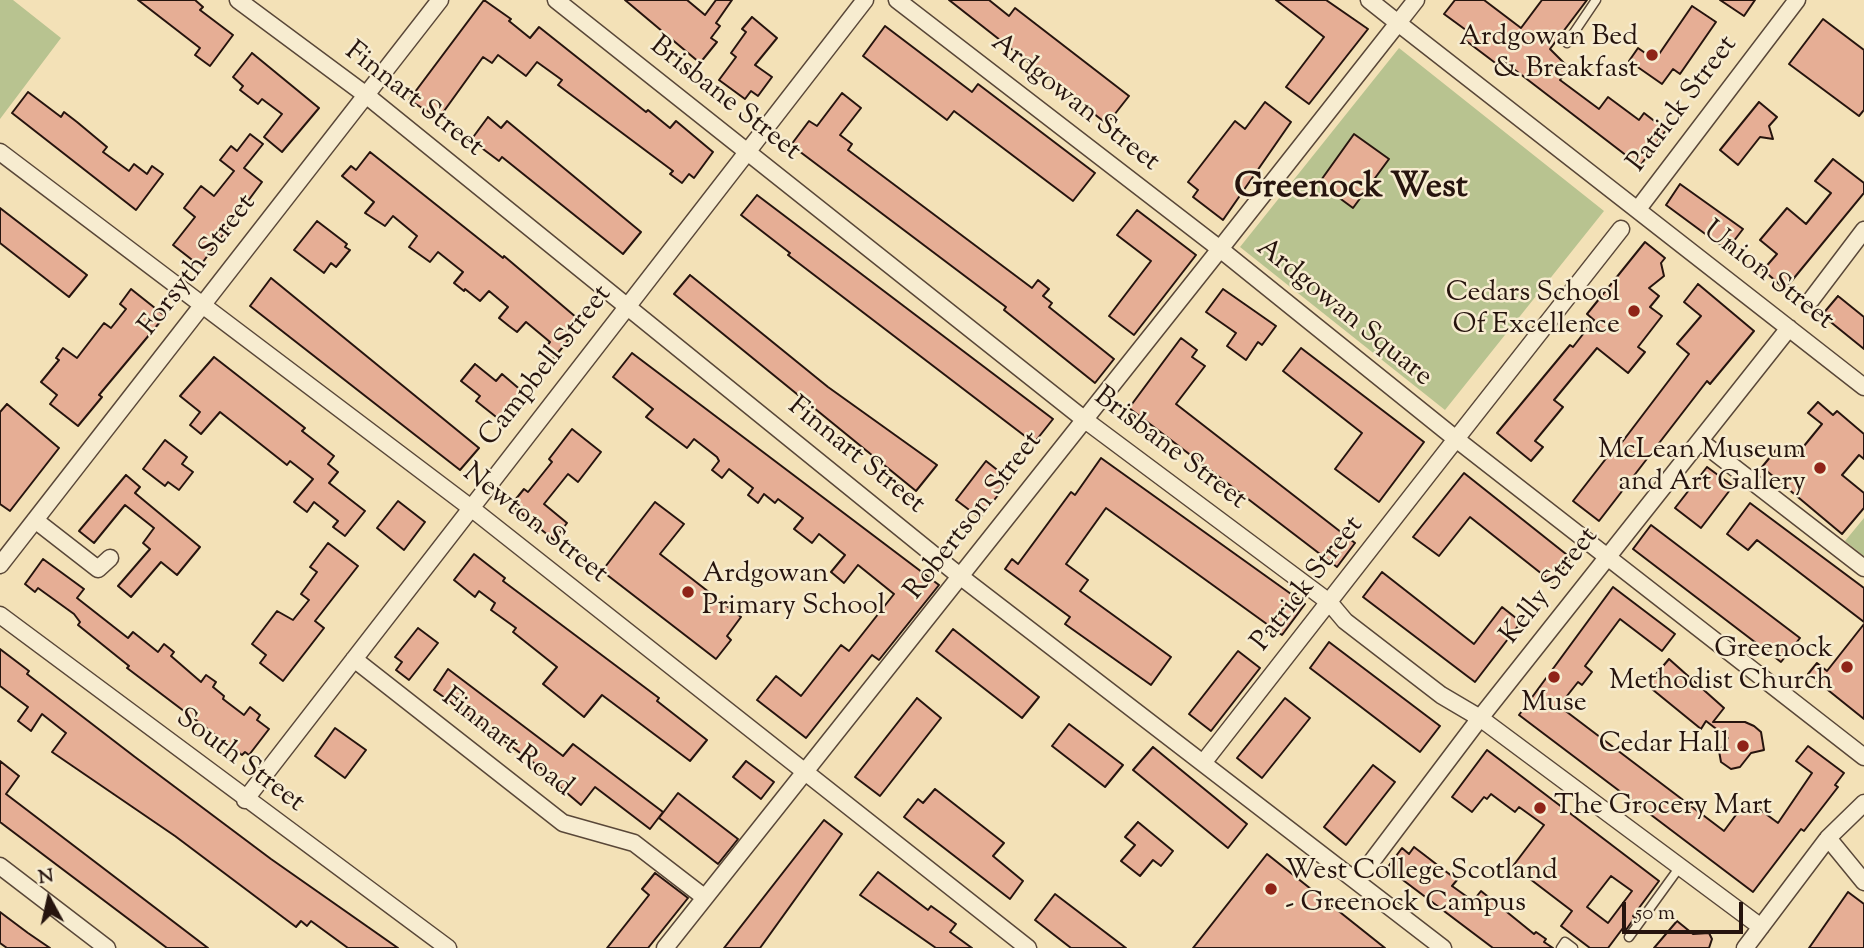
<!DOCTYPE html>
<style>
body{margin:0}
#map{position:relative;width:1864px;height:948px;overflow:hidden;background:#f3e1b7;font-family:"Sorts Mill Goudy",serif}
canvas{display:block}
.north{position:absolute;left:14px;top:864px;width:70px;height:70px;-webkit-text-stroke:5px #f7ecd0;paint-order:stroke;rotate:352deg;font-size:19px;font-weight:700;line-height:28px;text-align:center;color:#26140e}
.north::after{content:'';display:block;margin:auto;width:24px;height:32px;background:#26140e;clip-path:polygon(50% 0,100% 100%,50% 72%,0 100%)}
.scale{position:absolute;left:1622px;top:902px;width:121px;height:32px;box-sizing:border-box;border:4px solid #26140e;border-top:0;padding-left:9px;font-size:21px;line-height:24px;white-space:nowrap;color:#26140e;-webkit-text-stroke:5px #f7ecd0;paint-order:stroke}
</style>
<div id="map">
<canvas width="1864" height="948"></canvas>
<div class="north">N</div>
<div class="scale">50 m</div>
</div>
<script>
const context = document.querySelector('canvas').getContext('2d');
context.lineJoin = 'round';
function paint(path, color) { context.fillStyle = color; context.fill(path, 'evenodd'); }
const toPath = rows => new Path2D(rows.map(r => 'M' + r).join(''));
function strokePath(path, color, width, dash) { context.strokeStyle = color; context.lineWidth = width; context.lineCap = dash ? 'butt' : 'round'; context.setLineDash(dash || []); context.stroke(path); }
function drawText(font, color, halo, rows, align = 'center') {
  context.font = font + ' "Sorts Mill Goudy",serif'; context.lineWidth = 5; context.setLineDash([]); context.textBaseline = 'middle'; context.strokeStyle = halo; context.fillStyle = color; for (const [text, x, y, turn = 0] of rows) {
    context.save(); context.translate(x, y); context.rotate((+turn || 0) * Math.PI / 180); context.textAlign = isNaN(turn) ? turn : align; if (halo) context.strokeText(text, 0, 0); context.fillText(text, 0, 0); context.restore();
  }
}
paint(toPath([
 [0,0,13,0,61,38,0,119],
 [1399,48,1604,211,1445,410,1240,247],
 [1864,518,1864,556,1845,541]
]), '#b8c390');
const building = toPath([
 [138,0,195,0,203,7,200,10,233,35,210,66,195,55,200,48,138,0],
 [484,0,511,19,509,21,530,38,539,27,646,112,648,110,670,128,676,121,713,152,694,178,689,174,682,183,670,174,673,171,558,85,562,80,537,62,526,76,498,55,492,63,483,57,439,118,409,100,484,0],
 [625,0,687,0,705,15,716,0,732,0,716,23,720,26,711,38,717,42,700,63,625,0],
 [949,0,989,0,1009,16,1015,8,1129,96,1107,124,949,0],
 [1276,0,1326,0,1368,29,1309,104,1286,87,1324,37,1276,0],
 [1455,0,1484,0,1521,28,1542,0,1587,0,1550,49,1569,68,1560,80,1599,109,1608,97,1639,120,1644,113,1666,130,1640,166,1502,60,1498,65,1465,40,1470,33,1444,14,1455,0],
 [1720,0,1755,0,1744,16,1720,0],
 [1692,6,1716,22,1680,74,1673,69,1662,84,1629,61,1638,48,1655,60,1692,6],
 [752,17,777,38,755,65,772,77,758,96,751,91,745,99,719,80,736,57,731,53,746,32,742,29,752,17],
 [1823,19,1864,50,1864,110,1859,116,1789,64,1823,19],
 [885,26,972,92,978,84,1095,173,1073,201,954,111,947,120,863,56,885,26],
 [252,53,319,108,282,152,264,137,282,114,262,99,258,104,240,90,243,86,233,77,252,53],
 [28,92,61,117,64,112,77,122,107,147,103,152,129,171,134,164,147,174,152,166,163,174,136,210,12,113,28,92],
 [842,93,861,108,840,135,852,144,848,150,1032,288,1038,280,1049,289,1043,296,1052,303,1049,307,1114,359,1095,383,1004,310,1006,307,791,145,809,121,817,126,842,93],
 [1265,102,1291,122,1223,220,1193,197,1198,190,1188,182,1235,121,1245,129,1265,102],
 [1759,102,1777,117,1769,126,1773,139,1760,137,1738,165,1720,150,1759,102],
 [488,117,501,128,507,121,641,232,623,254,502,157,499,161,471,140,488,117],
 [250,134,263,144,244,168,262,182,200,266,173,245,195,217,184,208,201,186,214,196,234,171,220,160,231,146,237,151,250,134],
 [1354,134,1389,159,1353,208,1319,183,1354,134],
 [370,152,503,258,504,256,577,318,562,336,568,341,551,361,541,353,550,342,526,322,517,332,509,326,499,318,508,307,489,291,480,301,465,289,464,291,454,283,463,272,438,252,430,262,409,247,417,236,393,216,385,226,365,213,374,202,342,176,351,166,356,170,370,152],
 [1833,159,1864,183,1864,193,1785,289,1763,270,1777,254,1760,240,1787,208,1806,224,1831,193,1815,181,1833,159],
 [1680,184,1743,229,1727,250,1666,205,1680,184],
 [757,195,1053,419,1034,443,788,255,790,253,741,215,757,195],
 [0,208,87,275,69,297,0,243,0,208],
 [1137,210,1196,255,1134,335,1109,316,1151,261,1117,235,1137,210],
 [317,221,347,244,345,247,350,250,336,267,331,263,324,273,294,250,317,221],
 [1645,242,1665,258,1661,263,1664,276,1649,288,1659,296,1650,307,1662,316,1638,347,1645,352,1628,373,1597,348,1554,400,1563,407,1535,441,1543,447,1531,461,1497,433,1570,345,1573,347,1594,320,1587,314,1645,242],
 [690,275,828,387,937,465,916,491,674,294,690,275],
 [271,278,479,448,460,470,250,306,271,278],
 [1698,284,1754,331,1710,384,1707,381,1599,521,1573,501,1608,456,1610,458,1689,354,1677,344,1701,316,1684,302,1698,284],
 [131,289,165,316,99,395,102,397,78,426,50,404,57,395,41,382,59,360,56,358,63,348,77,358,104,323,111,328,126,309,120,304,131,289],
 [1223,289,1276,326,1262,345,1258,342,1246,360,1227,346,1236,333,1206,312,1223,289],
 [1838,296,1864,317,1864,349,1822,315,1838,296],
 [1181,338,1197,350,1192,357,1205,366,1176,404,1355,543,1337,567,1129,408,1181,338],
 [1301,348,1424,442,1379,502,1335,469,1362,433,1283,371,1301,348],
 [632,353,939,585,879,660,872,655,806,738,757,700,776,676,801,696,841,645,849,651,894,594,858,565,844,583,831,572,845,555,819,534,812,543,794,529,803,518,778,499,775,503,764,494,758,503,748,495,753,488,729,469,722,478,712,470,719,461,717,457,694,439,687,448,646,417,653,409,613,377,632,353],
 [214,357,305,428,302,431,334,456,328,464,338,472,329,483,365,511,345,536,333,527,338,521,314,502,307,512,294,502,313,479,290,461,287,465,220,412,201,434,190,425,200,412,180,396,214,357],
 [475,364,496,381,502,374,523,392,500,420,476,401,480,396,461,381,475,364],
 [1818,402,1833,415,1837,411,1864,434,1864,459,1859,455,1842,475,1864,493,1864,508,1842,534,1762,467,1780,445,1795,457,1822,424,1808,413,1818,402],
 [7,404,59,448,10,511,0,504,0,412,7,404],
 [572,429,601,452,578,482,568,474,544,504,567,523,554,540,511,505,524,489,528,492,552,462,549,459,572,429],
 [165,440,187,457,182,464,193,472,179,490,168,482,165,486,143,469,165,440],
 [1101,458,1305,604,1282,635,1106,508,1066,564,1088,580,1080,591,1171,657,1151,685,1065,624,1070,617,1005,569,1012,559,1018,564,1071,492,1075,495,1101,458],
 [986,461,1010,480,980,518,956,500,986,461],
 [1707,467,1733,486,1701,528,1675,508,1707,467],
 [1464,473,1571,558,1552,582,1470,517,1439,556,1413,537,1464,473],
 [126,475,140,487,135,493,200,547,177,575,161,562,131,597,118,586,150,549,143,543,154,528,125,505,94,543,79,531,126,475],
 [398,501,425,522,404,550,377,528,398,501],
 [655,502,684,524,660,554,741,617,727,636,731,640,716,659,602,571,655,502],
 [1750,503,1864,588,1864,622,1757,540,1748,550,1727,534,1750,503],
 [1651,525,1800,638,1781,662,1633,549,1651,525],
 [328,543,358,566,315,621,324,628,283,681,260,663,266,655,252,644,277,611,293,620,309,600,301,594,317,572,310,567,328,543],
 [474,554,505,578,503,581,659,698,657,701,707,740,690,761,602,695,584,717,543,684,557,667,513,632,516,628,491,610,495,603,479,591,475,597,454,580,474,554],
 [43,559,84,589,77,598,128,638,133,632,158,652,164,644,174,652,171,656,201,682,206,675,216,682,213,687,224,696,223,699,244,715,250,707,260,715,257,720,269,729,249,755,245,752,242,755,127,668,129,666,78,625,80,622,74,614,38,588,35,592,25,584,43,559],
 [1382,572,1474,644,1502,607,1521,622,1475,682,1363,597,1382,572],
 [1613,587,1675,634,1662,651,1620,619,1585,666,1592,672,1582,685,1578,682,1559,706,1724,831,1747,800,1778,823,1812,773,1796,761,1808,746,1844,773,1835,785,1838,787,1804,831,1801,829,1753,892,1519,715,1613,587],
 [1864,624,1864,719,1808,674,1817,663,1827,671,1864,624],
 [418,628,438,643,409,680,396,670,402,662,395,657,418,628],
 [953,629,1039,697,1022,718,936,651,953,629],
 [1329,642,1440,726,1420,752,1310,668,1329,642],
 [0,649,29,671,27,674,135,757,271,859,398,948,348,948,311,921,307,926,301,921,296,927,175,836,52,752,66,733,42,714,31,731,18,721,28,707,0,686,0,649],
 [1238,651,1260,668,1211,731,1189,714,1238,651],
 [1669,659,1724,708,1713,722,1745,722,1754,726,1761,732,1764,750,1751,753,1740,767,1731,769,1721,762,1719,751,1728,738,1706,721,1701,729,1647,685,1669,659],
 [448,669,563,756,573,744,663,812,650,829,595,787,581,805,547,776,549,774,434,690,448,669],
 [917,698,941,718,880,796,855,777,917,698],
 [1285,698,1310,718,1262,778,1237,758,1285,698],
 [1069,724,1123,765,1105,787,1052,746,1069,724],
 [335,728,366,750,345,778,315,756,335,728],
 [1153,747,1247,824,1228,848,1133,770,1153,747],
 [1487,750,1659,881,1633,916,1635,917,1626,930,1623,928,1608,948,1590,948,1561,926,1572,911,1513,866,1544,825,1519,807,1515,812,1491,794,1487,799,1484,797,1472,812,1452,797,1487,750],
 [1611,876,1632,891,1608,923,1587,907,1611,876],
 [0,761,19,776,6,794,208,948,167,948,0,822,0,761],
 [746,761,774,782,761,799,733,777,746,761],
 [1373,765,1395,782,1346,845,1324,827,1373,765],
 [935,789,1004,843,993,856,1023,881,1010,899,904,817,918,799,923,803,935,789],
 [678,793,738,839,718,864,659,818,678,793],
 [824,820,842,834,760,948,724,948,824,820],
 [1138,822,1173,851,1161,866,1153,860,1140,876,1121,861,1135,845,1125,837,1138,822],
 [1414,847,1457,880,1452,886,1473,901,1481,891,1534,934,1536,932,1546,939,1544,942,1553,948,1493,948,1387,868,1402,848,1409,854,1414,847],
 [1267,854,1385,948,1193,948,1267,854],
 [878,872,928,910,931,906,956,924,950,932,972,948,936,948,860,895,878,872],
 [655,873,688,898,648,948,607,948,649,895,642,889,655,873],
 [1848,892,1864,904,1864,948,1809,948,1848,892],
 [1055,894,1126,948,1071,948,1035,920,1055,894],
 [0,912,28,933,50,948,7,948,0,943,0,912],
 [1677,921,1693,934,1709,933,1712,939,1709,948,1654,948,1677,921]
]);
paint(building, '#e6ae95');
strokePath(building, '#26140e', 2);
const service = toPath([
 [1567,43,1596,0],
 [1629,937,1679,868],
 [1561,948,1565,942,1573,948]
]);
const minor = toPath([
 [238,0,366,95,961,577,1443,948],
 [556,0,1085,420,1329,602,1345,621,1441,695,1480,718,1761,927],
 [1369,0,1398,23,1416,0],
 [0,152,471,508,1028,948],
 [1638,209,1797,0],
 [1621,229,1456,439,1220,249,1398,23,1864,387],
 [1811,300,1864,230],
 [1700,441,1864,568],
 [35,520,98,569,110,558],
 [0,565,440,0],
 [0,615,448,948],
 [354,659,563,823,634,843,704,897],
 [1203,763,1456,439,1864,757],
 [245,800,865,0],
 [1828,838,1864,882],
 [0,866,107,948],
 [1357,881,1480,718,1789,328],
 [665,948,1220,249,897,0],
 [1745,948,1828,838,1864,803]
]);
strokePath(service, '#594738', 11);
strokePath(minor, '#594738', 19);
strokePath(service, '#f7ecd0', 8);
strokePath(minor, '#f7ecd0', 16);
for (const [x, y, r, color] of [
 [1652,55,7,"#8f2418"],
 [1634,311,7,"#8f2418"],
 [1820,468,7,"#8f2418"],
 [688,592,7,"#8f2418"],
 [1847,667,7,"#8f2418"],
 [1554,677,7,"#8f2418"],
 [1743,746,7,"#8f2418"],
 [1540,808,7,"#8f2418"],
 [1271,889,7,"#8f2418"]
]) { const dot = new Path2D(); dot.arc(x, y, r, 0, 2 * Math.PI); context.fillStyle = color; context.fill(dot); strokePath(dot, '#f7ecd0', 2.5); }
drawText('28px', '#26140e', '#f7ecd0', [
 ["Ardgowan Bed",1638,39],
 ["& Breakfast",1638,71],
 ["Cedars School",1620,295],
 ["Of Excellence",1620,327],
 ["McLean Museum",1806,452],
 ["and Art Gallery",1806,484],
 ["Ardgowan",702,576,"left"],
 ["Primary School",702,608,"left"],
 ["Greenock",1833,651],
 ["Methodist Church",1833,683],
 ["Muse",1554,705,"center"],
 ["Cedar Hall",1729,746],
 ["The Grocery Mart",1554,808,"left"],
 ["West College Scotland",1285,873,"left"],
 ["- Greenock Campus",1285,905,"left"]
], 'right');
drawText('28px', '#26140e', '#f7ecd0', [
 ["Brisbane Street",724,100,38],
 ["Finnart Street",413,101,38],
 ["Ardgowan Street",1074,104,38],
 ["Patrick Street",1684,105,-53],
 ["Forsyth Street",199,266,-52],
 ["Union Street",1767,277,38],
 ["Ardgowan Square",1343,314,39],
 ["Campbell Street",547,367,-52],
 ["Brisbane Street",1169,450,37],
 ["Finnart Street",855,457,39],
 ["Robertson Street",975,517,-52],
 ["Newton Street",534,525,38],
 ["Patrick Street",1309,585,-52],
 ["Kelly Street",1551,587,-52],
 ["Finnart Road",506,744,38],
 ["South Street",239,762,37]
]);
drawText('bold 35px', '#26140e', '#f7ecd0', [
 ["Greenock West",1351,190]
]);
</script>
